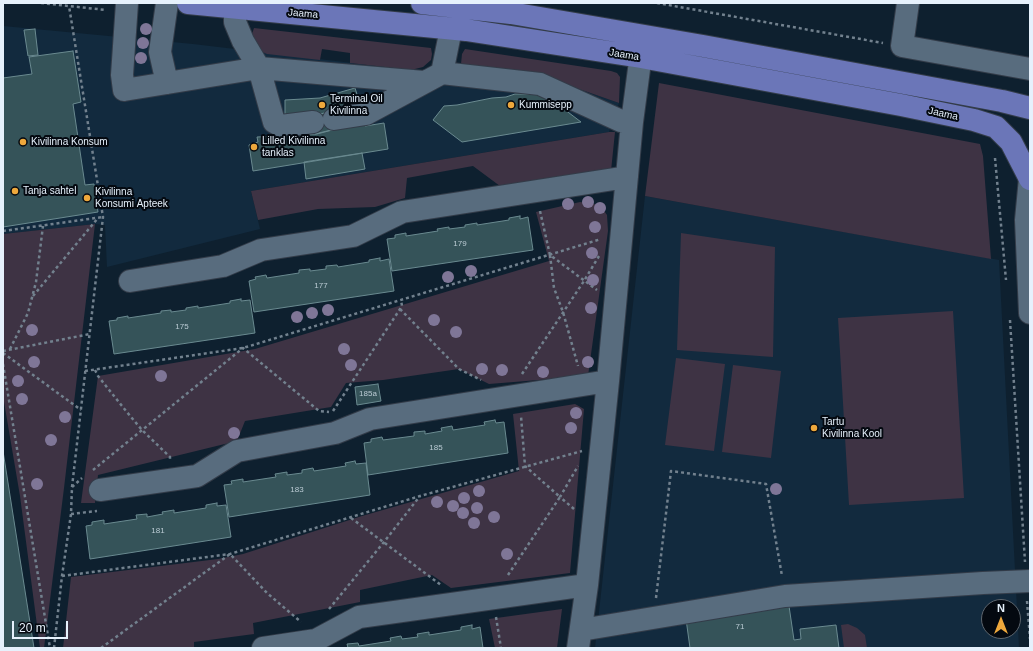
<!DOCTYPE html>
<style>
body{margin:0}
#map{position:relative;width:1033px;height:651px;overflow:hidden;background:#0e202f;font-family:Arial,sans-serif}
canvas{display:block}
.frame{position:absolute;inset:0;border:4px solid #e6f1fc;pointer-events:none}
.north{position:absolute;left:981px;top:599px;width:40px;height:40px;box-sizing:border-box;background:#040910;border:1px solid #5e666e;border-radius:50%;rotate:0deg;font-size:11px;font-weight:700;line-height:16px;text-align:center;color:#e6f1fc}
.north::after{content:'';display:block;margin:auto;width:14px;height:18px;background:#eea83c;clip-path:polygon(50% 0,100% 100%,50% 72%,0 100%)}
.scale{position:absolute;left:12px;top:621px;width:56px;height:18px;box-sizing:border-box;border:2px solid #e6f1fc;border-top:0;padding-left:5px;font-size:12px;line-height:14px;white-space:nowrap;color:#e6f1fc;-webkit-text-stroke:3px #040910;paint-order:stroke}
</style>
<div id="map">
<canvas width="1033" height="651"></canvas>
<div class="frame"></div>
<div class="north">N</div>
<div class="scale">20 m</div>
</div>
<script>
const context = document.querySelector('canvas').getContext('2d');
context.lineJoin = 'round';
function paint(path, color) { context.fillStyle = color; context.fill(path, 'evenodd'); }
const toPath = rows => new Path2D(rows.map(r => 'M' + r).join(''));
function strokePath(path, color, width, dash) { context.strokeStyle = color; context.lineWidth = width; context.lineCap = dash ? 'butt' : 'round'; context.setLineDash(dash || []); context.stroke(path); }
function drawText(font, color, halo, rows, align = 'center') {
  context.font = font + ' Arial,sans-serif'; context.lineWidth = 4; context.setLineDash([]); context.textBaseline = 'middle'; context.strokeStyle = halo; context.fillStyle = color; for (const [text, x, y, turn = 0] of rows) {
    context.save(); context.translate(x, y); context.rotate((+turn || 0) * Math.PI / 180); context.textAlign = isNaN(turn) ? turn : align; if (halo) context.strokeText(text, 0, 0); context.fillText(text, 0, 0); context.restore();
  }
}
paint(toPath([
 [3,26,193,44,411,70,472,73,556,81,619,103,609,132,251,191,260,229,107,267,105,225,95,224,3,234],
 [645,196,999,260,1019,648,595,648],
 [989,607,1013,607,1013,631,989,631]
]), '#122a3e');
paint(toPath([
 [254,28,431,48,432,54,431,60,423,67,411,70,350,63,350,53,322,49,320,60,267,54,258,50,251,37],
 [465,49,611,71,617,73,620,77,619,103,556,81,472,73,461,64,462,54],
 [659,83,980,144,983,156,991,259,645,196],
 [609,132,615,132,611,171,504,189,473,166,407,178,405,198,375,207,318,209,258,220,251,191],
 [580,202,600,205,607,215,608,231,588,376,489,384,459,369,383,380,346,383,331,407,245,421,237,441,98,475,95,503,81,503,98,376,255,349,549,261,536,212],
 [95,224,64,488,44,648,40,648,20,496,3,396,3,234],
 [681,233,775,247,773,357,677,350],
 [953,311,964,498,849,505,838,318],
 [676,358,725,364,714,451,665,445],
 [733,365,781,371,771,458,722,452],
 [575,404,584,409,570,573,451,588,432,575,360,590,360,602,253,623,254,634,194,642,194,648,63,648,71,577,218,559,243,554,362,516,519,471,513,414],
 [562,609,557,648,495,648,489,619],
 [848,624,857,628,865,635,867,648,844,648,841,625]
]), '#3e3344');
const building = toPath([
 [35,29,38,55,28,56,24,30,35,29],
 [73,51,81,102,73,104,85,185,94,184,98,212,3,227,3,78,32,74,29,57,73,51],
 [355,88,362,110,325,113,285,120,285,100,320,98,355,88],
 [539,90,581,122,462,142,433,120,444,106,457,105,492,98,506,97,515,94,529,94,539,90],
 [333,112,335,129,315,134,312,115,333,112],
 [363,122,365,126,384,123,388,149,253,171,249,145,258,142,257,137,317,134,363,122],
 [362,153,365,169,306,179,304,162,362,153],
 [520,216,520,219,528,217,533,250,392,271,387,239,395,238,395,235,406,233,406,236,438,231,437,229,449,227,449,229,465,227,465,225,477,223,477,225,509,220,509,218,520,216],
 [380,258,380,261,389,259,394,291,254,312,249,281,256,279,255,277,266,275,267,278,299,273,299,270,310,269,310,271,326,269,326,266,337,265,338,267,369,262,369,260,380,258],
 [241,299,241,301,250,300,255,333,114,354,109,321,117,320,117,318,128,316,128,318,161,313,161,311,171,310,171,312,186,310,186,308,198,306,198,308,230,303,230,301,241,299],
 [378,384,381,401,357,405,355,387,378,384],
 [495,420,496,423,504,422,508,453,368,475,364,443,371,442,371,439,382,437,383,440,414,436,414,432,425,431,425,434,442,431,441,428,452,426,453,430,485,425,484,422,495,420],
 [3,451,34,648,3,648,3,451],
 [355,461,356,464,366,463,370,495,229,517,224,485,232,484,231,481,243,479,243,482,276,477,275,474,287,472,287,475,302,473,302,470,313,468,314,471,346,466,345,463,355,461],
 [217,503,217,506,226,505,231,537,90,559,86,526,92,525,92,522,104,520,104,524,137,519,136,515,147,514,147,517,163,514,162,512,174,510,174,513,206,508,206,505,217,503],
 [789,606,794,640,801,639,800,629,836,625,839,648,690,648,686,619,789,606],
 [472,625,472,629,480,627,483,648,346,648,348,648,347,644,358,643,359,646,391,641,390,638,401,636,402,639,418,637,417,634,429,632,429,635,461,630,461,627,472,625]
]);
paint(building, '#355359');
strokePath(building, '#6a8a90', 1);
const minor = toPath([
 [127,3,122,75,124,90,259,68,424,82],
 [167,3,160,52,167,83],
 [908,3,902,46,1030,69],
 [235,8,235,22,243,41,259,68,274,122,281,126,313,122],
 [442,73,540,84,621,121,632,122],
 [334,119,366,114,442,73,451,29],
 [1030,178,1026,220,1030,313],
 [130,281,223,266,261,250,353,236,402,212,627,177],
 [100,490,197,476,237,451,335,433,370,419,608,381],
 [581,630,785,596,983,583,1030,581],
 [263,648,316,640,359,617,587,585],
 [578,648,587,585,608,381,632,122,643,39]
]);
const major = toPath([
 [188,3,466,30,641,57,901,105,974,120,996,127,1011,142,1030,179],
 [422,3,511,13,703,46,1002,101,1030,108]
]);
strokePath(minor, '#333c49', 24);
strokePath(major, '#333c49', 24);
strokePath(toPath([
 [41,3,106,10],
 [657,3,883,43],
 [995,158,1006,280],
 [540,211,550,255,597,290],
 [3,231,103,217],
 [550,255,554,288,563,312,578,366],
 [33,296,98,218],
 [400,309,459,369,481,380],
 [1010,320,1025,562],
 [10,349,28,313,36,282,43,226],
 [3,351,90,334],
 [3,353,81,410],
 [3,364,50,648],
 [95,370,98,376,126,411,142,430,170,457,170,459],
 [85,371,243,348,601,239],
 [522,374,584,281,599,256],
 [333,411,402,306,401,300],
 [93,470,243,348,319,411,329,412],
 [72,487,82,478],
 [574,509,560,497,578,466],
 [71,514,97,511],
 [351,518,441,585],
 [508,575,560,497,525,466,521,416],
 [62,576,230,554,420,496,582,451],
 [656,598,671,471,766,484,782,576],
 [1027,601,1030,639],
 [329,609,384,542,420,496],
 [496,617,501,648],
 [54,648,62,576,71,514,72,487,103,217,69,6],
 [101,648,230,554,267,593,301,622]
]), '#72818e', 2.5, [3, 3]);
strokePath(minor, '#586c7e', 22);
strokePath(major, '#6b76b8', 22);
context.fillStyle = '#7f7697';
for (const [x, y] of [
 [146,29],
 [143,43],
 [141,58],
 [588,202],
 [568,204],
 [600,208],
 [595,227],
 [592,253],
 [471,271],
 [448,277],
 [593,280],
 [591,308],
 [328,310],
 [312,313],
 [297,317],
 [434,320],
 [32,330],
 [456,332],
 [344,349],
 [34,362],
 [588,362],
 [351,365],
 [482,369],
 [502,370],
 [543,372],
 [161,376],
 [18,381],
 [22,399],
 [576,413],
 [65,417],
 [571,428],
 [234,433],
 [51,440],
 [37,484],
 [776,489],
 [479,491],
 [464,498],
 [437,502],
 [453,506],
 [477,508],
 [463,513],
 [494,517],
 [474,523],
 [507,554]
]) { context.beginPath(); context.arc(x, y, 6, 0, 2 * Math.PI); context.fill(); }
for (const [x, y, r, color] of [
 [322,105,4,"#eea83c"],
 [511,105,4,"#eea83c"],
 [23,142,4,"#eea83c"],
 [254,147,4,"#eea83c"],
 [15,191,4,"#eea83c"],
 [87,198,4,"#eea83c"],
 [814,428,4,"#eea83c"]
]) { const dot = new Path2D(); dot.arc(x, y, r, 0, 2 * Math.PI); context.fillStyle = color; context.fill(dot); strokePath(dot, '#040910', 1.5); }
drawText('8px', '#bacad3', null, [
 ["179",460,244],
 ["177",321,286],
 ["175",182,327],
 ["185a",368,394],
 ["185",436,448],
 ["183",297,490],
 ["181",158,531],
 ["71",740,627]
]);
drawText('10px', '#e6f1fc', '#040910', [
 ["Jaama",303,14,5],
 ["Jaama",624,55,9],
 ["Jaama",943,114,12]
]);
drawText('10px', '#e6f1fc', '#040910', [
 ["Terminal Oil",330,99],
 ["Kivilinna",330,111],
 ["Kummisepp",519,105],
 ["Lilled Kivilinna",262,141],
 ["tanklas",262,153],
 ["Kivilinna Konsum",31,142],
 ["Tanja sahtel",23,191],
 ["Kivilinna",95,192],
 ["Konsumi Apteek",95,204],
 ["Tartu",822,422],
 ["Kivilinna Kool",822,434]
], 'left');
</script>
